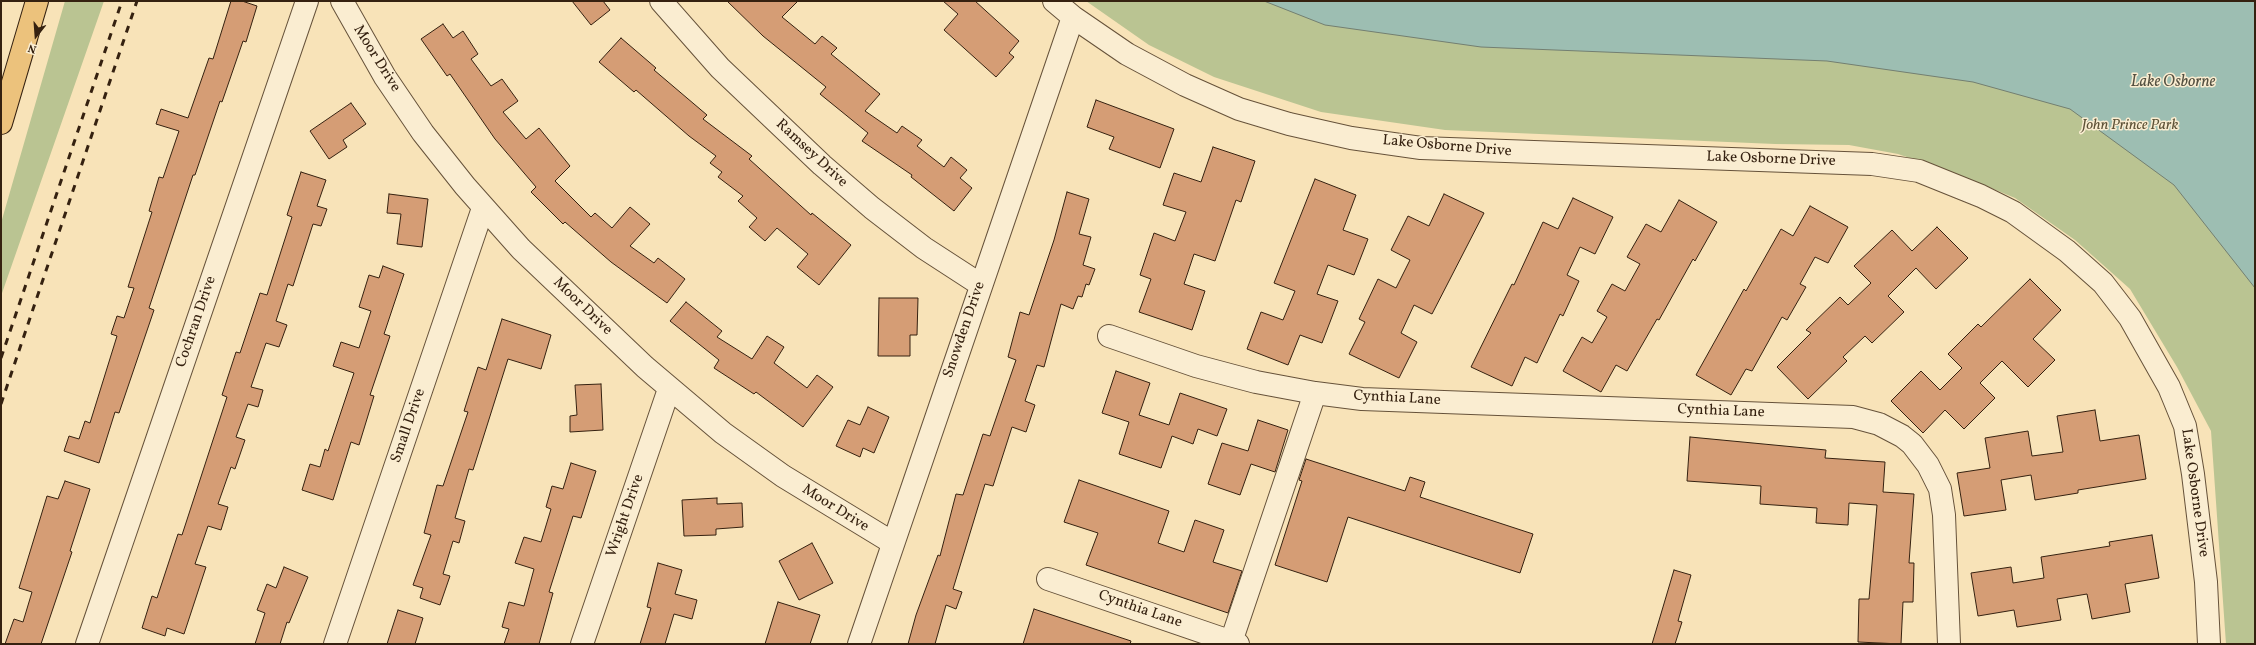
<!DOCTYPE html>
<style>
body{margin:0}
#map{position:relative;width:2256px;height:645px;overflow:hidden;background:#f8e3b8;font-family:Vollkorn,serif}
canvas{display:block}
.frame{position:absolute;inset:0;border:2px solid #352110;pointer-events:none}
.north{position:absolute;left:16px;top:16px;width:40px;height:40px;-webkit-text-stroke:3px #faedd1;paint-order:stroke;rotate:197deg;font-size:11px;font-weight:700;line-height:16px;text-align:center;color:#352110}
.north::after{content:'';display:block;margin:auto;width:14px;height:18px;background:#352110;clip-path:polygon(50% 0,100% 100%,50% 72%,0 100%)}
</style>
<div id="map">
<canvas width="2256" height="645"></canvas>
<div class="frame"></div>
<div class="north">N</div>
</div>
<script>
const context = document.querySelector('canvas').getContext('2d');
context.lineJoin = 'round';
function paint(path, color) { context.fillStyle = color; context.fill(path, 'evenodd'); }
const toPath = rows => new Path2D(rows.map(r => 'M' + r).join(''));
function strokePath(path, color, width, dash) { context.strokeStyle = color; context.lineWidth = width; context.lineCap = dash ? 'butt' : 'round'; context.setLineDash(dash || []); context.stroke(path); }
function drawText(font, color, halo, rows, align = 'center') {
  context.font = font + ' Vollkorn,serif'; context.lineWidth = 3; context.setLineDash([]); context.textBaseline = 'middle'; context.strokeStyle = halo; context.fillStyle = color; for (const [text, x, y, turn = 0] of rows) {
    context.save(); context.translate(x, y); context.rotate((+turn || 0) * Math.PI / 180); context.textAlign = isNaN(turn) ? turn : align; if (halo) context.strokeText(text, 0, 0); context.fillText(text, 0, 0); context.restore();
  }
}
paint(toPath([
 [65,1,104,1,1,296,1,223],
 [1086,1,2255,1,2255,644,2226,644,2211,431,2177,367,2130,289,2075,240,2015,198,1962,176,1898,154,1849,145,1775,144,1445,130,1321,112,1214,77,1149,45]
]), '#bac492');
const water = toPath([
 [1264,1,2255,1,2255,288,2174,185,2070,109,1973,82,1827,61,1481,47,1325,25,1264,1]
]);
paint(water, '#9dbeb2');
strokePath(water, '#737f71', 1);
const building = toPath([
 [231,1,242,1,257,6,246,42,243,41,222,102,220,101,195,175,193,175,149,308,154,310,119,413,115,412,99,463,64,451,69,436,79,439,85,421,90,423,117,336,111,334,117,316,124,318,134,288,128,287,152,212,149,211,159,177,163,178,179,131,156,124,161,109,188,118,209,58,213,59,231,1],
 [572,1,603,1,610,10,591,25,572,1],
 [727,1,798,1,782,17,815,44,822,36,837,48,831,54,880,94,865,111,897,133,902,126,922,140,917,146,944,167,951,157,967,170,960,178,972,188,954,211,911,177,912,175,862,141,868,133,820,94,826,87,763,36,727,1],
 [943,1,975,1,1019,41,1009,53,1014,57,996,77,944,30,958,14,943,1],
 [443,24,453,38,463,31,478,54,471,59,491,86,502,79,518,101,503,112,526,139,539,128,570,166,555,181,591,217,595,213,612,228,630,207,650,224,630,246,654,263,658,258,685,279,667,303,611,262,565,222,563,224,531,192,536,187,495,139,450,74,447,76,421,39,443,24],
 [621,38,656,68,654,70,707,115,703,119,752,156,749,159,811,215,812,213,851,245,819,285,797,267,808,254,777,228,765,241,749,227,757,218,738,201,743,196,718,177,722,172,710,163,716,156,689,136,636,90,634,92,599,62,621,38],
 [1096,100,1174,129,1160,168,1109,149,1114,137,1087,127,1096,100],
 [351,103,366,124,343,140,347,147,329,159,310,131,351,103],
 [1213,147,1255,161,1241,202,1236,200,1215,261,1194,254,1184,284,1205,291,1192,330,1139,312,1151,279,1140,275,1154,233,1175,241,1186,212,1163,205,1174,173,1201,182,1213,147],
 [301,172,326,180,317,206,327,209,321,226,313,224,293,286,288,284,276,321,287,325,279,347,266,343,251,387,263,390,258,407,248,404,236,437,245,440,235,469,231,467,218,504,228,507,221,530,208,526,195,564,206,567,184,634,167,628,165,636,142,628,152,596,157,598,178,534,182,535,227,397,222,395,236,352,240,353,260,293,267,295,292,217,287,215,301,172],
 [1315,179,1356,195,1343,230,1368,239,1354,275,1328,265,1317,294,1338,301,1322,343,1300,335,1288,365,1247,349,1261,312,1283,320,1295,291,1274,283,1315,179],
 [1067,192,1089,199,1079,234,1091,237,1083,265,1095,269,1089,285,1086,284,1082,297,1078,296,1073,309,1061,304,1044,367,1037,365,1025,401,1035,405,1026,432,1012,427,993,486,985,484,953,589,962,592,956,609,946,605,935,644,908,644,916,615,938,555,940,556,956,494,963,495,983,434,990,436,1016,360,1008,357,1020,312,1029,315,1054,240,1067,192],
 [389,194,428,199,422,247,397,244,401,214,387,213,389,194],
 [1444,194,1484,213,1432,314,1414,305,1401,333,1417,342,1399,378,1349,354,1365,322,1359,319,1378,279,1396,288,1410,260,1391,250,1408,216,1429,226,1444,194],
 [1573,198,1613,217,1595,254,1580,247,1567,275,1579,281,1563,316,1560,314,1537,363,1525,357,1512,386,1471,367,1512,284,1514,285,1543,222,1558,229,1573,198],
 [1679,200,1717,222,1695,261,1693,259,1659,320,1657,319,1627,371,1616,365,1601,392,1563,371,1582,337,1592,343,1607,317,1597,311,1612,284,1625,291,1640,264,1627,257,1646,224,1661,232,1679,200],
 [1810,206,1848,227,1828,263,1815,257,1800,284,1806,287,1787,320,1782,317,1752,371,1746,369,1731,395,1696,375,1744,289,1746,291,1781,229,1793,236,1810,206],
 [1937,227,1968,258,1936,289,1916,268,1888,296,1904,312,1872,343,1865,336,1843,357,1847,361,1808,399,1777,367,1811,333,1806,330,1840,297,1848,305,1871,283,1854,266,1892,230,1912,251,1937,227],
 [383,266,404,274,384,334,390,336,370,395,374,396,359,445,351,442,333,500,302,490,310,464,320,467,325,449,328,451,354,373,333,366,341,342,359,348,371,311,359,307,369,275,379,278,383,266],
 [2030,279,2061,310,2033,339,2055,360,2028,387,2002,361,1980,383,1995,398,1964,429,1945,410,1923,433,1891,401,1921,371,1940,390,1962,368,1948,354,1978,324,1981,327,2030,279],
 [879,298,918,298,917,335,910,335,910,356,878,356,879,298],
 [686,302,722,331,717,337,752,359,767,336,784,347,774,363,807,388,817,375,833,387,803,427,756,392,754,394,714,368,719,360,670,321,686,302],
 [502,319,551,335,541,369,508,359,473,470,469,469,455,518,465,521,459,543,453,541,443,574,450,576,440,605,420,598,423,588,413,585,431,535,424,533,437,485,443,486,468,412,464,411,478,367,486,370,502,319],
 [1116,371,1150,383,1139,415,1169,425,1180,393,1227,409,1217,436,1198,429,1193,444,1172,436,1161,468,1119,454,1129,422,1102,413,1116,371],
 [601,384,603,430,570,432,570,416,577,415,575,385,601,384],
 [868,407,889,417,874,453,863,448,860,457,836,446,848,420,860,425,868,407],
 [2095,410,2100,441,2139,435,2146,479,2078,490,2078,493,2035,500,2031,475,2001,480,2006,510,1964,516,1957,473,1990,468,1985,438,2028,431,2032,456,2063,452,2057,416,2095,410],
 [1258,420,1288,430,1275,472,1251,464,1240,495,1208,484,1222,443,1248,451,1258,420],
 [1690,437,1826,450,1825,458,1885,462,1883,492,1914,494,1909,563,1914,563,1913,602,1903,602,1901,644,1858,642,1859,599,1869,599,1877,505,1849,503,1848,525,1816,523,1817,508,1760,504,1761,486,1687,481,1690,437],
 [1306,459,1405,491,1410,477,1425,482,1420,497,1533,534,1520,573,1348,517,1327,582,1275,565,1302,481,1299,480,1306,459],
 [571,463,596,471,581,518,573,516,549,592,553,593,539,644,504,644,509,629,502,627,509,602,524,606,534,569,515,563,524,537,541,542,551,509,546,507,552,486,563,489,571,463],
 [1079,480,1169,511,1158,543,1184,552,1195,520,1224,530,1213,562,1242,571,1228,613,1086,565,1098,533,1064,522,1079,480],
 [65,481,90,489,70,551,72,552,41,644,5,644,14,619,23,622,32,592,19,588,47,496,58,499,65,481],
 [717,498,717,504,742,503,743,527,716,529,716,535,684,536,682,500,717,498],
 [2152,535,2159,578,2125,584,2130,612,2092,619,2087,594,2057,599,2061,620,2017,627,2014,610,1978,616,1971,573,2011,567,2013,583,2044,578,2041,557,2110,546,2109,542,2152,535],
 [812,543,833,583,799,600,779,561,812,543],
 [658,563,682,570,675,594,697,600,692,619,674,614,665,644,640,644,651,608,647,607,658,563],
 [284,567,308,577,289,623,287,622,280,644,255,644,265,613,257,610,267,584,276,588,284,567],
 [1674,570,1691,575,1678,621,1682,622,1675,644,1652,644,1674,570],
 [778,602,820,615,810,644,765,644,778,602],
 [1034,609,1131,641,1130,644,1023,644,1034,609],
 [398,610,423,618,415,644,387,644,398,610]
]);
paint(building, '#d59d75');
strokePath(building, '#352110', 1);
const minor = toPath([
 [342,1,385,77,423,133,465,186,521,249,645,367,723,433,783,476,893,543],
 [661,1,720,68,822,165,872,208,924,248,981,285],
 [1054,1,1073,17,1127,54,1185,85,1239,109,1289,124,1351,138,1421,148,1872,164,1919,171,1981,196,2013,212,2067,251,2103,283,2130,318,2169,387,2185,426,2193,474,2206,582,2209,644],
 [1109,336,1196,366,1256,382,1315,393,1362,399,1853,417,1879,424,1902,436,1912,444,1928,465,1940,489,1944,515,1949,644],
 [1048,579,1238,644],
 [1231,642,1315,393],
 [87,644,307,1],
 [335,644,483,208],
 [582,644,669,389],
 [859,644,1073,17]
]);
const highway = toPath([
 [1,123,37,1]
]);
strokePath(minor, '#66523a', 24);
strokePath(highway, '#352110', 24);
strokePath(minor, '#faedd1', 22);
strokePath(highway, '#ecc27c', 22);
strokePath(toPath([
 [1,358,122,1],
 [1,404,137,1]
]), '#352110', 3, [7, 7]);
drawText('15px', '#352110', '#faedd1', [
 ["Moor Drive",376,59,58],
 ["Lake Osborne Drive",1447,147,5],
 ["Ramsey Drive",811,154,43],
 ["Lake Osborne Drive",1771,160,2],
 ["Moor Drive",582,307,44],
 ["Cochran Drive",197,322,-71],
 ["Snowden Drive",965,330,-71],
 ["Cynthia Lane",1397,399,3],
 ["Cynthia Lane",1721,412,2],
 ["Small Drive",409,426,-71],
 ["Lake Osborne Drive",2194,493,82],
 ["Moor Drive",835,509,32],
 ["Wright Drive",626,516,-71],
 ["Cynthia Lane",1140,610,19]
]);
drawText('italic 15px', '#5d5237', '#faedd1', [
 ["John Prince Park",2130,126]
]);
drawText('italic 16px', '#545041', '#faedd1', [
 ["Lake Osborne",2173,83]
]);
</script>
